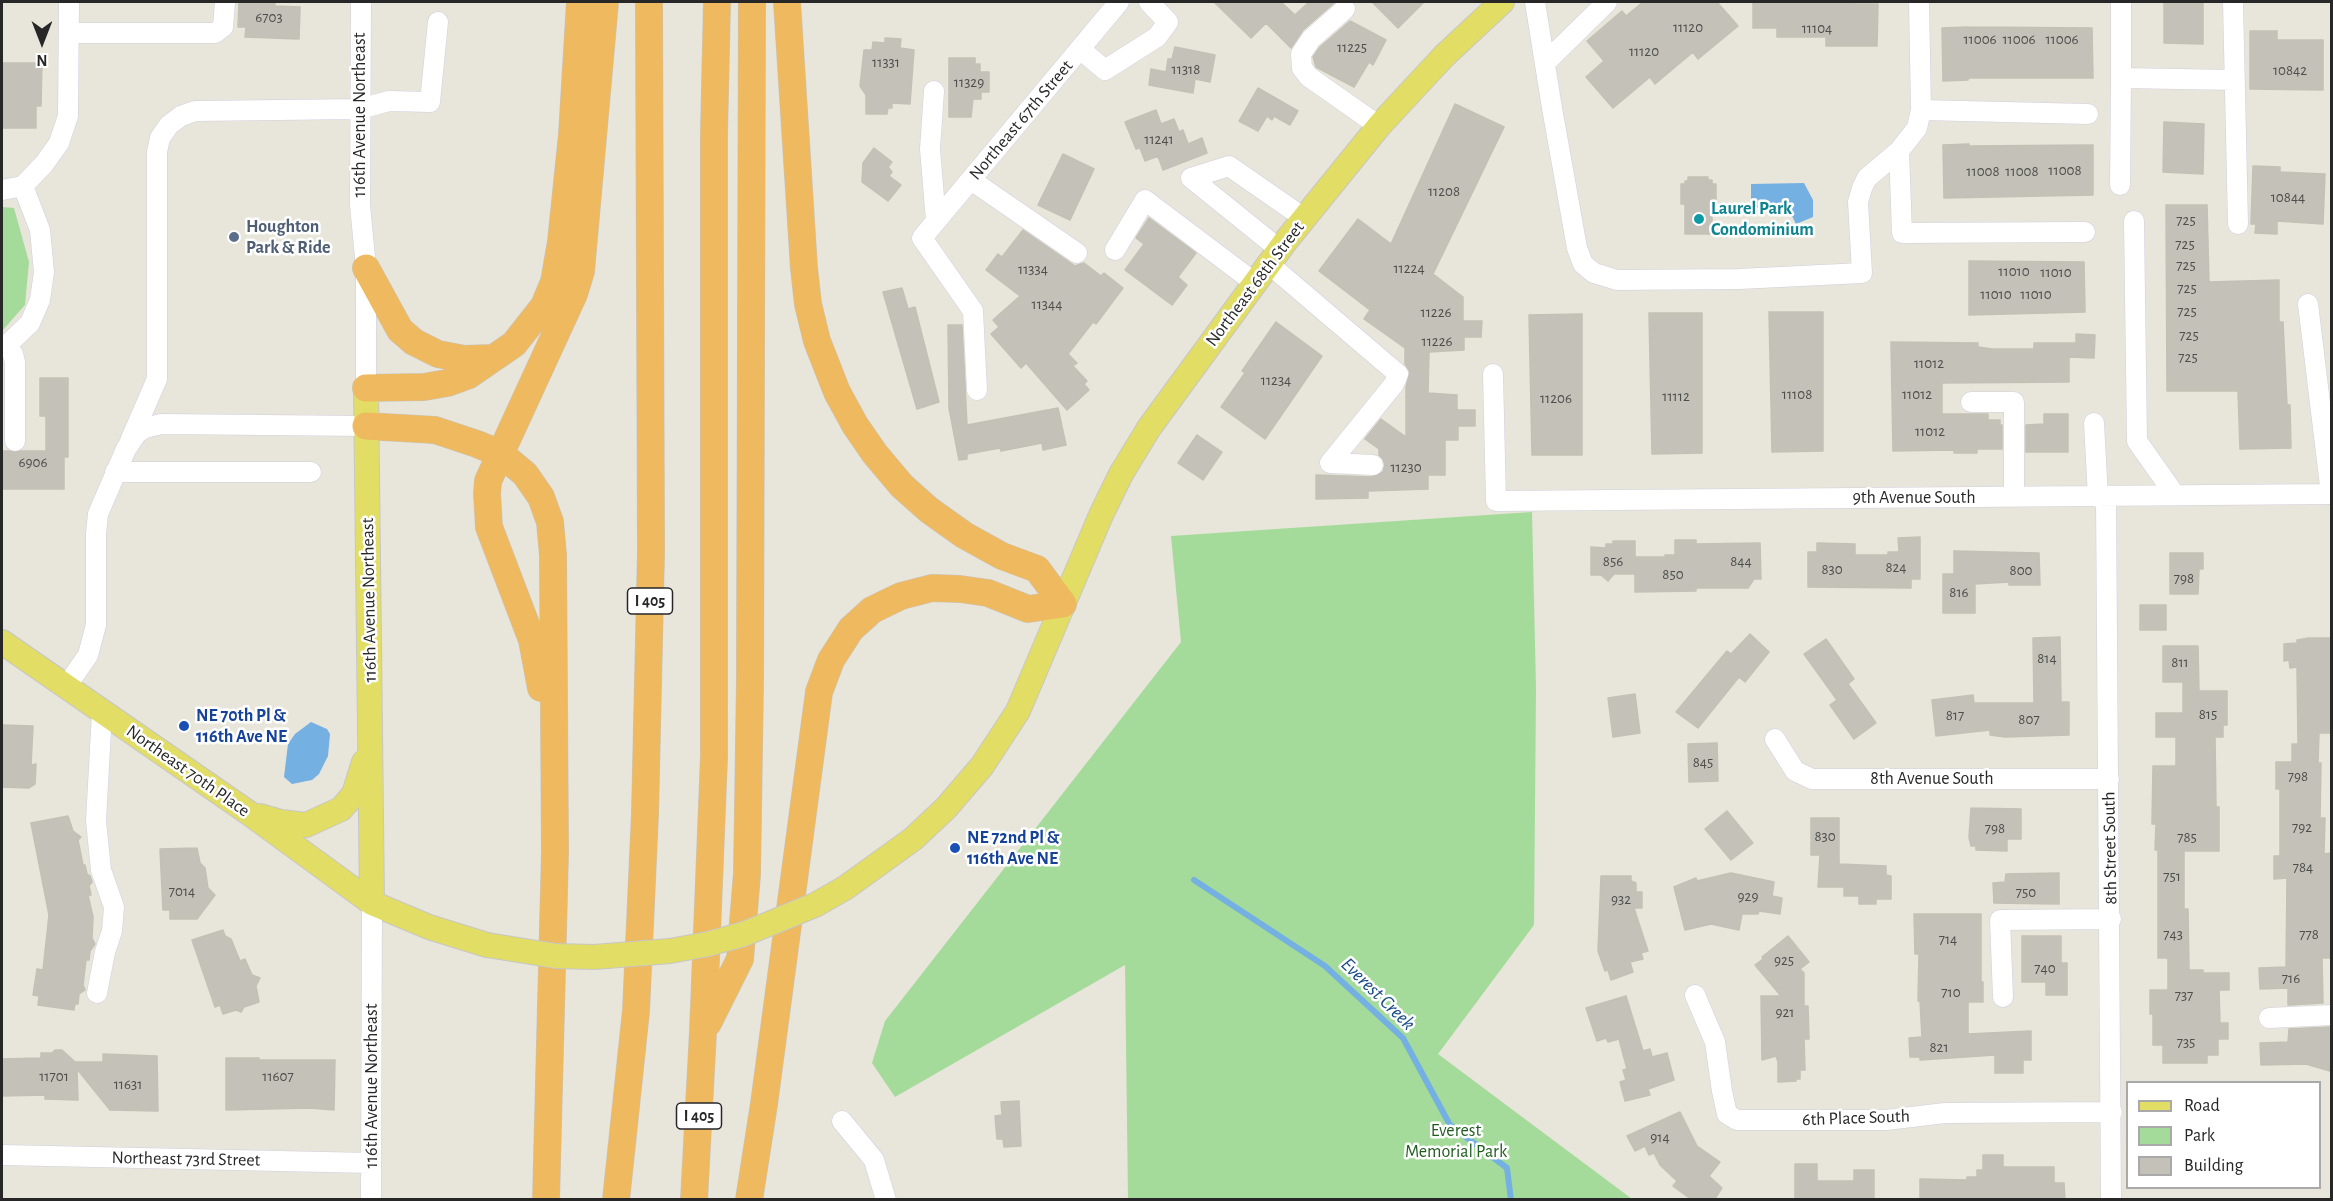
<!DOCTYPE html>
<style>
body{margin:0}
#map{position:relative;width:2333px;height:1201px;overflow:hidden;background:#e8e5da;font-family:"Alegreya Sans",sans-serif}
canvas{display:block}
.frame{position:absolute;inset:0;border:3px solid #272727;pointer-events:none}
.legend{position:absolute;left:2126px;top:1081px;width:195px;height:108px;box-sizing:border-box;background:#fff;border:2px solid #a9a9a9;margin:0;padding:8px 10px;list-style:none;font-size:18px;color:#272727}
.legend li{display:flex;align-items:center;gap:12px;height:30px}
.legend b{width:30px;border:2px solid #a9a9a9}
.north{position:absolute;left:12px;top:12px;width:60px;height:60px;-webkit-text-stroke:4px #fff;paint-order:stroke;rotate:180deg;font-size:16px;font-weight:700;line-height:24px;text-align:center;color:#272727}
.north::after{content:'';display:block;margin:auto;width:21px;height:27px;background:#272727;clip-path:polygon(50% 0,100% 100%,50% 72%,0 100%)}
</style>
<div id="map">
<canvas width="2333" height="1201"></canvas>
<div class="frame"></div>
<ul class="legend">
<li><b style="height:8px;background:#e2dd65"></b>Road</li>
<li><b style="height:16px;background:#a4db9b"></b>Park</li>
<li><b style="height:16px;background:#c4c1b9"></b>Building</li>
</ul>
<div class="north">N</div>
</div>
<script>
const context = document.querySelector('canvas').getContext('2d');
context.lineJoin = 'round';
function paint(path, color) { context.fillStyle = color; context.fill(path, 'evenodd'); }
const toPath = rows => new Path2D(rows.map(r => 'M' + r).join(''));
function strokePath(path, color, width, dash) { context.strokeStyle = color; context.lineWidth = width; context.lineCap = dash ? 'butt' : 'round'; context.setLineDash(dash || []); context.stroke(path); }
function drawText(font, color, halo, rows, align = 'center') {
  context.font = font + ' "Alegreya Sans",sans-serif'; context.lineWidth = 5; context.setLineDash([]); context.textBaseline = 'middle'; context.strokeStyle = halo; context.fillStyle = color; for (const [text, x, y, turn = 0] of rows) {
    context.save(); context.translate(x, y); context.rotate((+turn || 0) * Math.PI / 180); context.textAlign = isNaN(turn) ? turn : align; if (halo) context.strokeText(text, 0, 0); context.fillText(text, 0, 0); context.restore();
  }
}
paint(toPath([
 [2,207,14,208,29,262,25,305,2,331],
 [1532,512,1536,688,1534,925,1438,1054,1632,1199,1128,1199,1125,965,895,1097,872,1063,885,1021,1181,642,1171,536]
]), '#a4db9b');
paint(toPath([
 [1804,183,1813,200,1813,217,1796,224,1788,208,1756,208,1750,211,1747,207,1751,203,1751,184],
 [311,722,327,729,330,734,328,756,319,774,312,780,292,784,284,777,288,744,295,734]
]), '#75b0e2');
strokePath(toPath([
 [1194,880,1325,966,1403,1038,1450,1125,1507,1168,1511,1200]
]), '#75b0e2', 6);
const building = toPath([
 [239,2,275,2,275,6,300,7,299,39,245,37,246,27,238,27,239,2],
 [1214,2,1281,2,1295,15,1309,2,1335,2,1303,30,1291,48,1266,23,1251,38,1214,2],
 [1372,2,1424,2,1398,28,1372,2],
 [1643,2,1717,2,1738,26,1698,59,1693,52,1655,84,1650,77,1613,108,1586,77,1604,61,1587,41,1622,11,1626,16,1643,2],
 [1753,2,1855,2,1855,4,1878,4,1877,46,1826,46,1826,37,1777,37,1777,28,1753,28,1753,2],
 [2164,2,2203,2,2203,44,2164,43,2164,2],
 [1350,21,1386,40,1373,65,1369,62,1354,87,1316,67,1313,57,1320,47,1350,21],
 [1968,27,2092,28,2093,78,1968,78,1968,80,1943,81,1942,28,1968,27],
 [2250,31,2277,31,2277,40,2323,40,2323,90,2250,89,2250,31],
 [885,38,901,39,900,48,914,50,910,104,892,103,892,108,888,108,887,114,866,114,866,95,860,86,864,50,872,50,873,42,885,43,885,38],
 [1175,47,1215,55,1210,82,1195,79,1193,93,1149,85,1151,69,1166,72,1168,59,1172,59,1175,47],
 [949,58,975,58,975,64,980,64,980,72,989,72,989,92,981,92,981,99,973,99,971,117,949,117,949,58],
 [2,63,42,63,41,106,36,106,36,128,2,128,2,63],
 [1258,88,1298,111,1290,125,1274,116,1272,120,1267,116,1258,131,1239,121,1258,88],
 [1455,104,1504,127,1433,274,1463,297,1463,321,1482,321,1481,337,1464,337,1464,350,1429,352,1428,393,1457,395,1457,410,1475,410,1475,426,1458,426,1458,440,1445,440,1445,475,1428,475,1428,489,1368,491,1368,498,1316,499,1316,475,1372,477,1383,472,1385,465,1383,459,1379,455,1379,449,1365,439,1381,419,1406,437,1406,387,1410,372,1405,364,1405,348,1364,319,1370,310,1319,271,1358,219,1391,244,1455,104],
 [1156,110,1161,124,1174,119,1179,132,1183,130,1188,144,1202,138,1207,153,1163,170,1158,156,1145,161,1140,148,1136,149,1125,122,1156,110],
 [2164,122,2204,124,2203,174,2163,172,2164,122],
 [1969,144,1969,146,2093,145,2093,195,1944,198,1943,145,1969,144],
 [874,148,892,162,888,167,892,172,889,176,901,185,888,201,862,182,863,163,874,148],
 [1063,154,1094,169,1070,220,1038,205,1063,154],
 [2253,166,2280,167,2280,172,2325,174,2323,224,2277,221,2277,234,2255,233,2256,224,2251,224,2253,166],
 [1688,177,1708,177,1708,180,1712,180,1712,184,1716,184,1716,204,1712,204,1712,234,1685,234,1685,204,1681,204,1681,184,1685,184,1685,181,1688,181,1688,177],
 [2166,205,2207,205,2209,282,2279,280,2279,322,2283,322,2287,405,2290,405,2291,448,2240,449,2238,391,2167,391,2166,205],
 [1149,218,1196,253,1178,277,1187,285,1172,305,1125,270,1144,244,1136,238,1149,218],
 [1023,230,1075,266,1084,263,1101,276,1104,273,1123,288,1096,324,1093,322,1068,354,1077,363,1073,366,1087,381,1084,384,1089,390,1067,410,1026,363,1021,368,991,334,999,327,993,320,1020,296,986,270,998,254,1002,257,1023,230],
 [1969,261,2084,262,2085,312,1969,315,1969,261],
 [902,288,908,309,915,307,939,402,917,409,883,292,902,288],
 [1769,312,1823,312,1823,451,1772,452,1769,312],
 [1649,313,1702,313,1702,453,1652,454,1649,313],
 [1582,314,1582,455,1532,455,1529,315,1582,314],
 [1276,322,1322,356,1265,439,1221,407,1245,373,1242,371,1276,322],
 [948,325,962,325,967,425,1058,408,1066,445,1043,450,1042,443,1001,451,1000,448,967,454,967,459,959,460,949,408,948,325],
 [2076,334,2095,335,2094,358,2069,357,2069,382,1942,383,1942,414,1988,414,1988,420,2000,420,2000,425,2002,425,2002,449,1977,449,1977,453,1954,453,1954,450,1893,451,1891,342,1978,343,1978,347,1992,349,2034,349,2034,343,2076,343,2076,334],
 [40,378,68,378,68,457,64,457,64,489,2,489,2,451,46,451,46,416,40,416,40,378],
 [2044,414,2068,414,2068,452,2026,452,2026,425,2044,424,2044,414],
 [1197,435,1222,452,1203,480,1178,463,1197,435],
 [1920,537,1920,579,1911,579,1911,588,1808,587,1808,552,1817,552,1817,543,1855,544,1855,555,1888,555,1888,552,1899,552,1898,538,1920,537],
 [1675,540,1696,540,1696,544,1760,543,1761,579,1754,579,1748,588,1696,588,1696,591,1635,592,1635,574,1614,574,1608,581,1601,575,1591,575,1591,547,1606,548,1606,544,1613,544,1613,541,1635,541,1635,557,1665,557,1665,555,1675,555,1675,540],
 [1954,551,2039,553,2040,585,2009,585,2009,582,1975,584,1975,613,1943,613,1943,574,1954,574,1954,551],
 [2170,553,2203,553,2203,569,2199,569,2198,594,2170,594,2170,553],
 [2140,605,2166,605,2166,630,2140,630,2140,605],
 [1750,634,1769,652,1745,682,1739,677,1698,728,1676,712,1727,651,1731,654,1750,634],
 [2060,637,2061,702,2069,702,2069,735,2005,737,1990,735,1990,730,1936,736,1932,700,1973,695,1974,703,2034,703,2033,638,2060,637],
 [2309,638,2331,638,2331,733,2319,733,2318,763,2321,763,2320,818,2325,818,2324,854,2331,853,2331,958,2322,958,2323,1003,2288,1005,2288,988,2260,989,2259,968,2286,967,2287,878,2274,879,2274,856,2280,856,2280,789,2276,789,2276,762,2292,762,2292,744,2298,744,2297,667,2290,668,2289,660,2284,661,2284,644,2297,643,2297,640,2309,638],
 [1826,639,1854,679,1848,684,1876,723,1854,739,1830,705,1837,700,1804,654,1826,639],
 [2163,646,2198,646,2199,691,2227,691,2227,725,2223,725,2223,737,2215,737,2216,807,2219,807,2219,851,2184,851,2184,909,2188,909,2189,970,2203,970,2203,973,2229,973,2229,990,2219,990,2220,1023,2228,1023,2228,1039,2218,1039,2218,1055,2207,1055,2207,1063,2163,1063,2163,1045,2153,1045,2153,1014,2150,1014,2150,990,2168,990,2168,958,2158,958,2158,850,2155,850,2156,824,2152,824,2153,766,2176,766,2176,737,2156,737,2156,713,2183,713,2183,682,2163,682,2163,646],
 [1635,694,1640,733,1613,737,1608,698,1635,694],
 [2,725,33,726,31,765,36,764,35,784,29,788,2,787,2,725],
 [1717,743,1718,781,1689,782,1688,744,1717,743],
 [1971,808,2021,809,2021,839,2007,839,2007,851,1976,850,1976,846,1971,846,1969,837,1971,808],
 [1727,811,1753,843,1731,860,1705,829,1727,811],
 [68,816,73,831,81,837,78,840,83,865,85,865,87,874,90,876,92,882,89,886,91,895,88,895,93,917,92,938,95,944,90,951,89,960,86,960,83,985,85,990,79,994,78,1004,75,1004,74,1010,38,1005,39,996,33,995,37,969,43,970,49,915,31,823,68,816],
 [1811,818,1839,818,1839,864,1886,866,1886,875,1891,876,1891,899,1876,899,1876,904,1859,904,1859,896,1844,896,1844,887,1818,887,1820,855,1811,855,1811,818],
 [197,848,200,863,205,868,208,888,215,895,197,919,170,919,170,910,163,910,160,849,197,848],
 [1731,873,1774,882,1772,896,1782,898,1780,914,1759,911,1758,914,1742,914,1739,930,1711,924,1685,930,1674,887,1696,878,1697,881,1731,873],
 [2059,873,2059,904,1994,903,1993,883,2005,882,2006,874,2059,873],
 [1601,876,1631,876,1631,881,1636,883,1636,892,1642,892,1642,908,1634,908,1648,951,1641,953,1643,959,1630,962,1633,972,1611,980,1608,970,1605,971,1598,951,1601,876],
 [1914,914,1981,914,1981,982,1983,982,1983,1002,1968,1002,1968,1034,2031,1031,2031,1060,2023,1060,2023,1073,1995,1073,1995,1055,1920,1060,1920,1057,1910,1057,1909,1038,1922,1037,1920,1001,1918,1001,1919,954,1915,954,1914,914],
 [223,930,225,936,231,939,240,961,245,959,252,975,260,978,256,986,259,1002,244,1007,241,1012,236,1010,223,1014,220,1005,215,1007,192,940,223,930],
 [1788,936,1809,962,1800,969,1804,973,1804,1006,1808,1006,1809,1039,1804,1039,1805,1070,1800,1070,1800,1079,1796,1079,1796,1081,1778,1082,1778,1062,1776,1056,1762,1060,1761,996,1781,996,1755,965,1763,959,1762,957,1788,936],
 [2022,936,2061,936,2061,963,2067,963,2067,995,2046,995,2046,982,2022,982,2022,936],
 [1626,996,1643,1051,1650,1049,1652,1057,1667,1053,1674,1080,1648,1089,1650,1095,1625,1101,1620,1082,1626,1080,1623,1070,1627,1069,1619,1039,1608,1042,1606,1038,1597,1041,1586,1008,1626,996],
 [2331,1027,2331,1065,2329,1065,2330,1071,2306,1064,2261,1065,2260,1043,2288,1042,2289,1029,2331,1027],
 [55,1050,62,1050,75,1062,103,1062,103,1054,157,1056,158,1111,110,1110,77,1069,78,1100,45,1099,45,1095,2,1096,2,1059,41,1058,41,1053,52,1053,55,1050],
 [226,1058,259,1058,259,1060,335,1060,334,1110,310,1108,226,1110,226,1058],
 [1019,1101,1021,1146,1004,1147,1003,1139,997,1139,995,1116,1002,1115,1001,1102,1019,1101],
 [1680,1112,1697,1146,1720,1162,1709,1176,1722,1188,1714,1200,1692,1200,1673,1186,1677,1181,1660,1165,1654,1153,1649,1155,1645,1146,1635,1151,1627,1136,1680,1112],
 [1983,1155,2003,1155,2003,1167,2054,1167,2054,1183,2064,1183,2065,1200,1920,1200,1920,1179,1967,1180,1967,1177,1977,1177,1977,1170,1983,1170,1983,1155],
 [1795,1164,1817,1164,1817,1181,1854,1181,1854,1170,1874,1170,1874,1200,1795,1200,1795,1164]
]);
paint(building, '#c4c1b9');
strokePath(building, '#c3c1b4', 1.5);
const minor = toPath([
 [361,2,360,205,366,268,366,388],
 [1535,2,1552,108,1577,248,1583,264,1594,273,1617,280,1739,279,1862,273,1858,202,1862,188,1867,178,1899,151,1917,128,1921,110,1919,2],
 [2121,2,2121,78],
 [2233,2,2238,224],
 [1345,9,1311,39,1301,54,1302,68,1309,77,1379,126],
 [69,33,215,33,223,27,225,2],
 [1080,49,1105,70,1157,37,1168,22,1149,2],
 [1545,63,1607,2],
 [934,91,930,149,936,221],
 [1921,110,2088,114],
 [1899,151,1902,233,2085,232],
 [971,180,1077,253],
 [2120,185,2121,78,2235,80],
 [2,190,23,186,44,164,59,143,68,116,69,2],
 [2134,221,2137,441,2175,495],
 [1279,249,1191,178,1229,166,1304,218],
 [1115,250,1145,200,1255,283],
 [1269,264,1398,374,1394,384,1330,463,1373,465],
 [2308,304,2331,494],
 [7,345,13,354,15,362,15,441],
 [2,347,7,345,30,323,40,300,44,272,40,230,23,186],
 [1493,374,1496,501,2332,494],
 [977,390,973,311,922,238,1119,2],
 [1971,402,2014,402,2014,497],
 [2094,423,2098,497],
 [130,441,157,379,157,152,160,138,169,125,181,116,195,111,360,109,389,101,430,102,438,22],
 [115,472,311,472],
 [2106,497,2111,1200],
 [66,687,88,655,96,625,96,534,98,514,126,449,137,433,145,428,161,424,366,426],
 [1775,739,1795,771,1812,779,2109,779],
 [97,993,105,952,112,931,114,907,101,870,96,821,102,712],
 [1695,995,1715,1042,1722,1091,1727,1114,1737,1120,1886,1120,1945,1113,2112,1112],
 [2003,997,2000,920,2111,919],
 [2269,1018,2332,1015],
 [842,1121,874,1160,886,1200],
 [2,1155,371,1163],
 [371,1200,372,903]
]);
const major = toPath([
 [366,388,372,903],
 [2,642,249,813,372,903,429,927,487,945],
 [260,816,281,822,306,825,341,809,354,794,364,762],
 [845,888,913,839,946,808,982,766,1018,711,1101,515,1121,474,1149,428,1285,242,1379,126,1444,56,1502,2]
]);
const highway = toPath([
 [366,268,400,330,414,342,438,354,464,359,492,358],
 [366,388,424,387,447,383,469,375,514,344,544,306,554,282,561,242,572,135,580,2],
 [366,426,435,430,477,444,501,454,525,474,541,497,550,522,553,555,555,852,546,1200],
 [541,688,532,640,489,527,487,494,488,481,574,294,581,271,605,2],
 [708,1023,740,959,747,874,750,681,752,2],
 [616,1200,636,1011,645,814,651,552,649,2],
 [694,1200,703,1032,714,757,714,134,717,2],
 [749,1200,764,1104,819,692,831,660,851,629,872,610,901,596,932,588,960,589,988,593,1028,609,1063,604,1037,569,1002,556,964,535,929,510,902,486,875,454,855,425,837,392,817,341,808,304,804,268,787,2]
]);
strokePath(minor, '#cfcfdf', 21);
strokePath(major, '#c7c7c7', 26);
strokePath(highway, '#c7c7c7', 28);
strokePath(minor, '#fff', 20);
strokePath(major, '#e2dd65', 24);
strokePath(highway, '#eeb95f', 27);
const majorBridge = toPath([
 [487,945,556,956,594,957,670,951,708,944,744,934,815,905,845,888]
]);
strokePath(majorBridge, '#c7c7c7', 26, []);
strokePath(majorBridge, '#e2dd65', 24);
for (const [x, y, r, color] of [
 [1699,219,6,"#0f9aa8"],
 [234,237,6,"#5c6f8a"],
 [184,726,6,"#1a4fb4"],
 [955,848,6,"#1a4fb4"]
]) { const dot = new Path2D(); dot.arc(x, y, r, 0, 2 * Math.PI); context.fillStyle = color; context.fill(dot); strokePath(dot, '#fff', 2); }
drawText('15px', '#4e4e4c', null, [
 ["6703",269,17],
 ["11120",1688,27],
 ["11104",1817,28],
 ["11006",1980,39],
 ["11006",2019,39],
 ["11006",2062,39],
 ["11225",1352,47],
 ["11120",1644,51],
 ["11331",886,62],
 ["11318",1186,69],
 ["10842",2290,70],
 ["11329",969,82],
 ["11241",1159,139],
 ["11008",2065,170],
 ["11008",1983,171],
 ["11008",2022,171],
 ["11208",1444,191],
 ["10844",2288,197],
 ["725",2186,220],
 ["725",2185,244],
 ["725",2186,265],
 ["11224",1409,268],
 ["11334",1033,269],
 ["11010",2014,271],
 ["11010",2056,272],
 ["725",2187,288],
 ["11010",1996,294],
 ["11010",2036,294],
 ["11344",1047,304],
 ["725",2187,311],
 ["11226",1436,312],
 ["725",2189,335],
 ["11226",1437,341],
 ["725",2188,357],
 ["11012",1929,363],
 ["11234",1276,380],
 ["11108",1797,394],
 ["11012",1917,394],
 ["11112",1676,396],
 ["11206",1556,398],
 ["11012",1930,431],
 ["6906",33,462],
 ["11230",1406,467],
 ["856",1613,561],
 ["844",1741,561],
 ["824",1896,567],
 ["830",1832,569],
 ["800",2021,570],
 ["850",1673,574],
 ["798",2184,578],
 ["816",1959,592],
 ["814",2047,658],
 ["811",2180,662],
 ["815",2208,714],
 ["817",1955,715],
 ["807",2029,719],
 ["845",1703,762],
 ["798",2298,776],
 ["792",2302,827],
 ["798",1995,828],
 ["830",1825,836],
 ["785",2187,837],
 ["784",2303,867],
 ["751",2172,876],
 ["7014",182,891],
 ["750",2026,892],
 ["929",1748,896],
 ["932",1621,899],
 ["743",2173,934],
 ["778",2309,934],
 ["714",1948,939],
 ["925",1784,960],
 ["740",2045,968],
 ["716",2291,978],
 ["710",1951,992],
 ["737",2184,995],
 ["921",1785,1012],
 ["735",2186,1042],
 ["821",1939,1047],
 ["11701",54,1076],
 ["11607",278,1076],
 ["11631",128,1084],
 ["914",1660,1137]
]);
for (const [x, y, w] of [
 [650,601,45],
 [699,1116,45]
]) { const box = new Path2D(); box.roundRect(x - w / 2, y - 13, w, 26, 4.5); context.fillStyle = '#fff'; context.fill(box); strokePath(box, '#272727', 1.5); }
drawText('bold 16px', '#272727', null, [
 ["I 405",650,601],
 ["I 405",699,1116]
]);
drawText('18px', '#272727', '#fff', [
 ["116th Avenue Northeast",360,115,-90],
 ["Northeast 67th Street",1021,120,-50],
 ["Northeast 68th Street",1255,284,-53],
 ["9th Avenue South",1914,498],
 ["116th Avenue Northeast",369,600,-91],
 ["Northeast 70th Place",188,771,35],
 ["8th Avenue South",1932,779],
 ["8th Street South",2110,848,-91],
 ["116th Avenue Northeast",372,1086,-90],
 ["6th Place South",1856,1118,-2],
 ["Northeast 73rd Street",186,1159,1]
]);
drawText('bold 18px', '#0d838f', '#fff', [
 ["Laurel Park",1711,209],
 ["Condominium",1711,230]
], 'left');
drawText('bold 18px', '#4e5e75', '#fff', [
 ["Houghton",246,227],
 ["Park & Ride",246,248]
], 'left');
drawText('bold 18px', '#164399', '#fff', [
 ["NE 70th Pl &",196,716],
 ["116th Ave NE",196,737],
 ["NE 72nd Pl &",967,838],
 ["116th Ave NE",967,859]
], 'left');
drawText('18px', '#205c1f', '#fff', [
 ["Everest",1456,1131],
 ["Memorial Park",1456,1152]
]);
drawText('italic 20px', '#194d89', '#fff', [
 ["Everest Creek",1378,994,44]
]);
</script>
